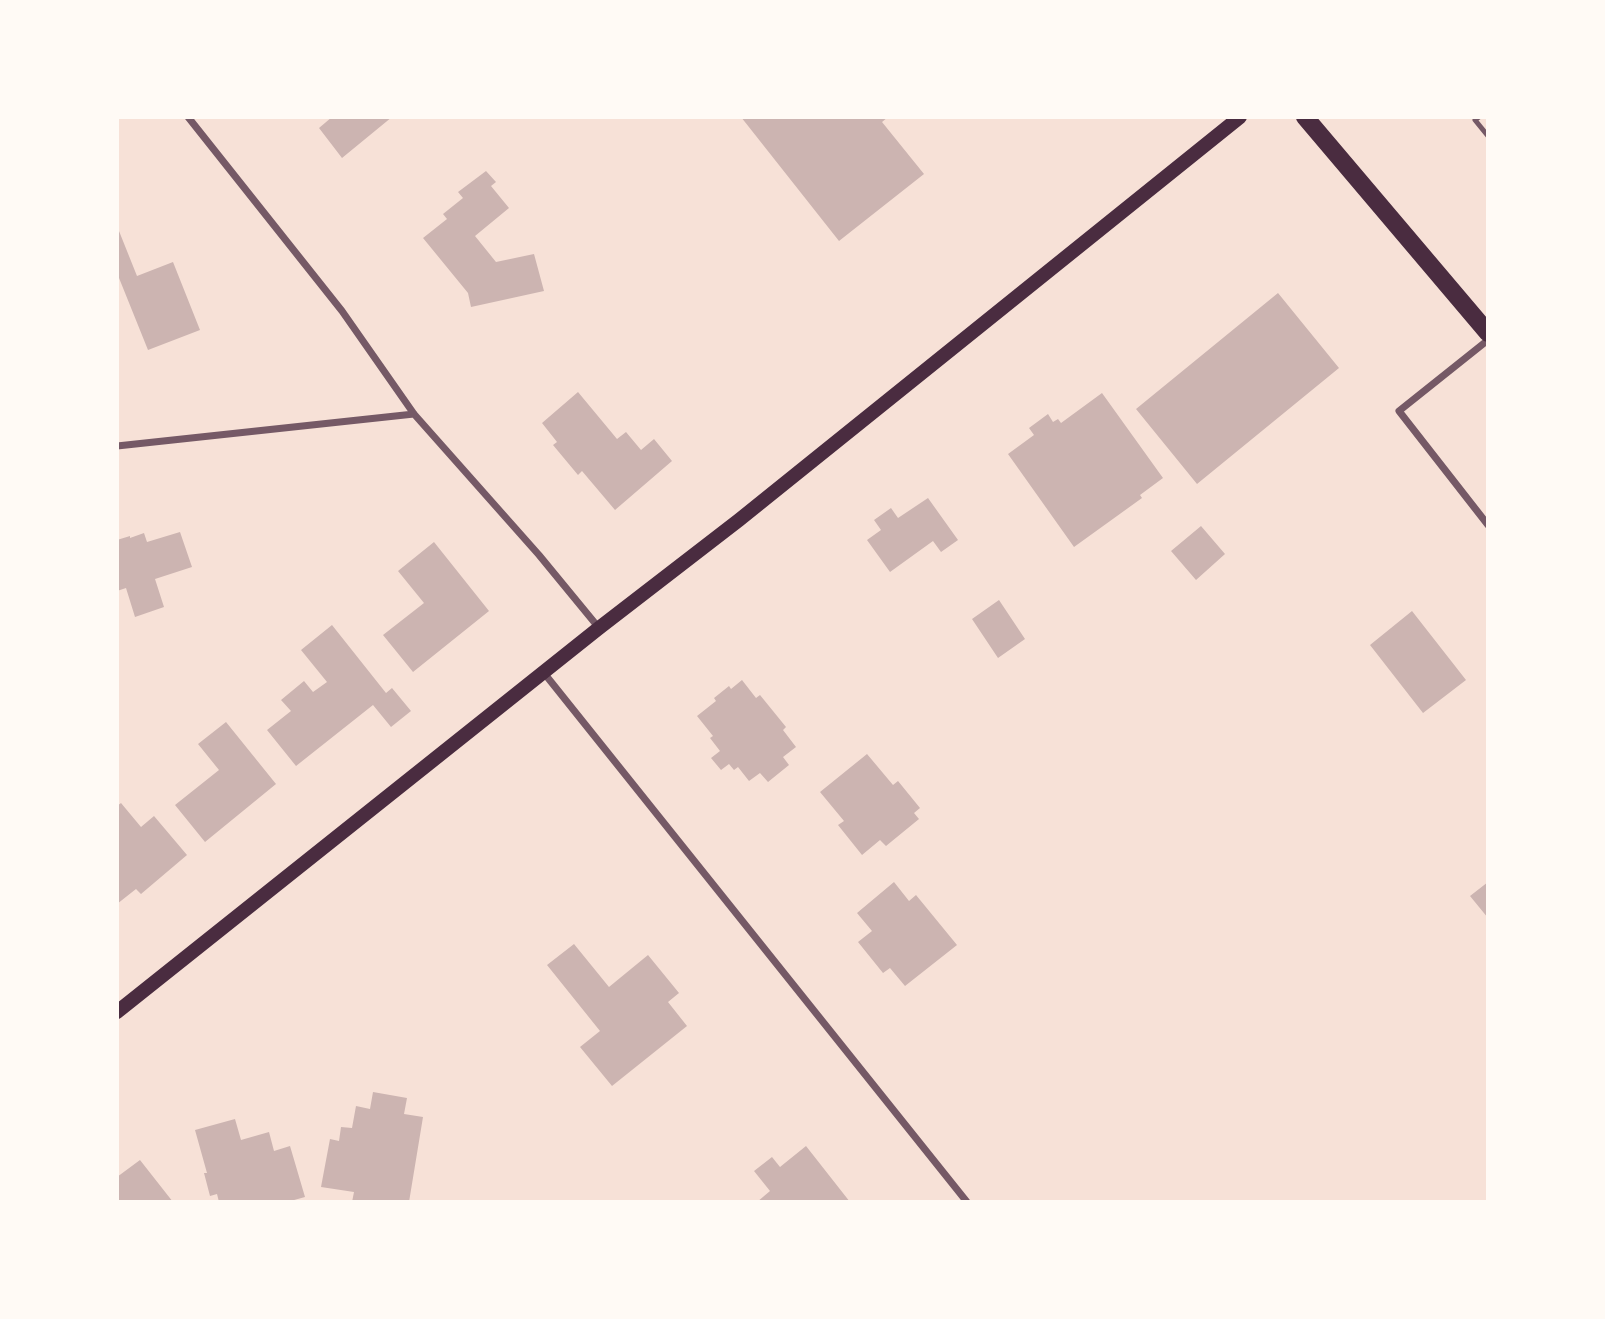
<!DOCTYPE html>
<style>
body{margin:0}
#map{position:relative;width:1605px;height:1319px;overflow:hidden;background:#f7e1d7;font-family:"Libre Baskerville",serif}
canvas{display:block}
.frame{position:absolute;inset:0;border:119px solid #fffaf5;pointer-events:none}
</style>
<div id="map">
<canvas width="1605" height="1319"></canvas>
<div class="frame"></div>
</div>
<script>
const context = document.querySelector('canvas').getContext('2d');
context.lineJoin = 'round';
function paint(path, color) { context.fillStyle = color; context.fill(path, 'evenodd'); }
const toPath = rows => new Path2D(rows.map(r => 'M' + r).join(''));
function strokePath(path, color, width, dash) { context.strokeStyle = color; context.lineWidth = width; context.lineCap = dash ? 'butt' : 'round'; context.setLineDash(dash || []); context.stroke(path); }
paint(toPath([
 [332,117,392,117,342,158,319,128],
 [741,117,888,117,882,122,924,174,839,241],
 [486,171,496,182,491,186,509,208,475,236,496,262,534,254,544,291,471,307,468,293,423,238,447,219,443,214,463,198,458,192],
 [117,226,137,276,173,262,200,330,148,350,117,273],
 [1278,293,1339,368,1197,484,1136,409],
 [578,392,617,439,626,432,641,450,654,439,672,461,615,510,582,471,578,475,553,445,557,442,542,423],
 [1102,393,1163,478,1140,495,1142,498,1074,547,1008,454,1034,435,1029,428,1048,414,1053,422,1058,419,1061,423],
 [928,498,958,540,941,552,933,541,890,572,867,540,881,530,874,520,891,508,898,518],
 [1201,526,1225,554,1196,580,1171,551],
 [180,532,192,567,155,579,164,607,135,617,126,588,117,591,117,540,130,536,130,538,144,533,147,542],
 [434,542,489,611,413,672,383,635,424,603,398,571],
 [999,600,1025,639,998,658,972,619],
 [1412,611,1466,680,1423,713,1370,645],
 [332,625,386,693,392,688,411,711,391,727,373,705,296,766,267,730,291,711,281,700,304,681,313,692,327,682,301,650],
 [742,680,756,698,760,695,786,727,783,730,796,747,783,757,789,765,768,782,760,773,749,781,738,767,734,770,729,764,721,770,711,758,720,751,710,738,713,736,697,716,716,701,714,698,729,686,731,689],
 [226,722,276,784,205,842,175,805,219,770,198,744],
 [867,754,893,785,898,781,920,808,914,813,919,819,886,846,880,840,862,855,838,825,844,821,820,792],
 [121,803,141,827,154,816,187,855,141,894,136,889,117,904,117,806],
 [894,882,909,901,916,895,957,945,905,986,890,968,883,973,858,942,872,931,857,913],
 [1488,882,1488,918,1470,896],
 [574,944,609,987,648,955,679,993,668,1002,687,1026,612,1086,580,1047,600,1031,547,965],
 [373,1092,407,1098,404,1114,423,1117,409,1202,352,1202,354,1192,321,1187,330,1139,339,1141,341,1127,352,1128,356,1106,370,1109],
 [235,1119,241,1140,269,1132,274,1151,290,1146,305,1197,287,1202,219,1202,217,1194,210,1196,204,1173,207,1173,195,1130],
 [806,1146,850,1202,757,1202,770,1191,754,1171,772,1157,780,1167],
 [140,1160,173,1202,117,1202,117,1177]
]), '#ccb4b1');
strokePath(toPath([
 [1479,117,1475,120,1488,136]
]), '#755966', 5);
strokePath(toPath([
 [188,117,342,311,414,414,539,555,599,628],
 [1488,340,1399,411,1488,525],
 [117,446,414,414],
 [544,673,967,1202]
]), '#755966', 7);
strokePath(toPath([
 [117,1012,599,628,739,520,1240,117]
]), '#4a2c40', 14);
strokePath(toPath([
 [1305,117,1488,333]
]), '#4a2c40', 18);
</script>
